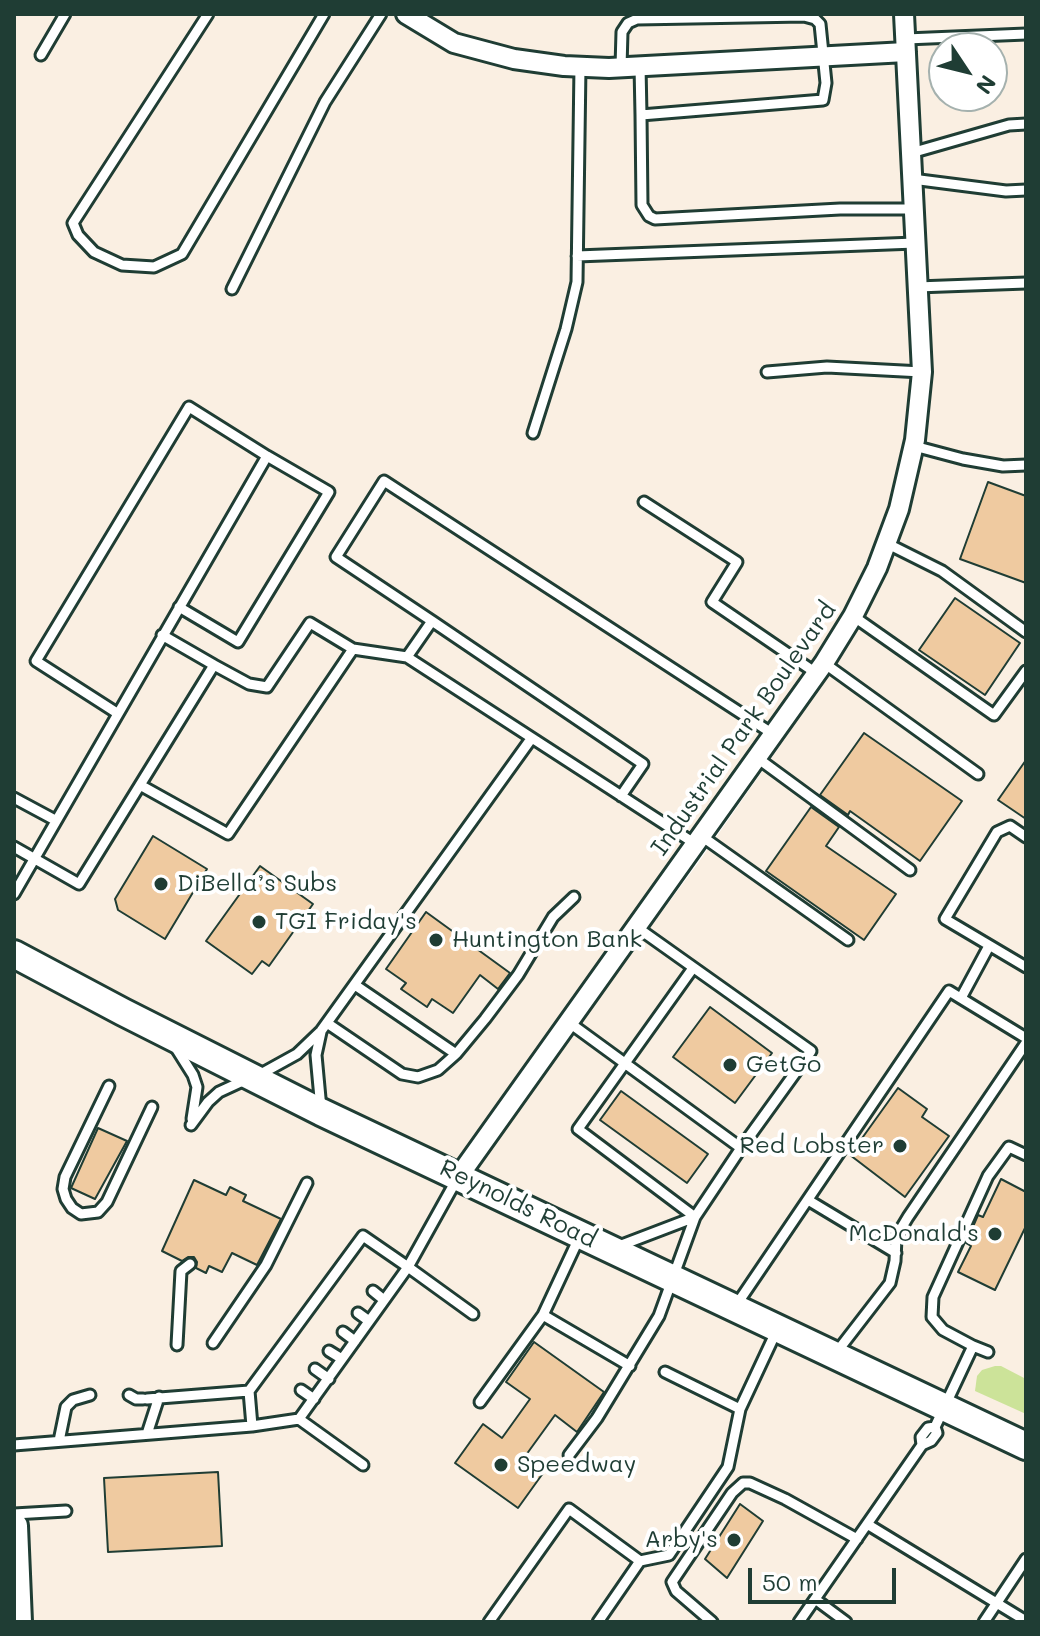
<!DOCTYPE html>
<meta charset="utf-8">
<style>
body{margin:0}
#map{position:relative;width:1040px;height:1636px;overflow:hidden;background:#fff;font-family:Mali,sans-serif}
canvas{display:block}
.frame{position:absolute;inset:0;border:16px solid #1f3d34;pointer-events:none}
.north{position:absolute;left:928px;top:32px;width:80px;height:80px;box-sizing:border-box;background:#fff;border:2px solid #a5b1ae;border-radius:50%;rotate:125deg;font-size:22px;font-weight:700;line-height:32px;text-align:center;color:#1f3d34}
.north::after{content:'';display:block;margin:auto;width:28px;height:36px;background:#1f3d34;clip-path:polygon(50% 0,100% 100%,50% 72%,0 100%)}
.scale{position:absolute;left:748px;top:1568px;width:148px;height:36px;box-sizing:border-box;border:4px solid #1f3d34;border-top:0;padding-left:10px;font-size:24px;line-height:28px;white-space:nowrap;color:#1f3d34;-webkit-text-stroke:6px #fff;paint-order:stroke}
</style>
<div id="map">
<canvas width="1040" height="1636"></canvas>
<div class="frame"></div>
<div class="north">N</div>
<div class="scale">50 m</div>
</div>
<script>
const context = document.querySelector('canvas').getContext('2d');
context.lineJoin = 'round';
function paint(path, color) { context.fillStyle = color; context.fill(path, 'evenodd'); }
const toPath = rows => new Path2D(rows.map(r => 'M' + r).join(''));
function strokePath(path, color, width, dash) { context.strokeStyle = color; context.lineWidth = width; context.lineCap = dash ? 'butt' : 'round'; context.setLineDash(dash || []); context.stroke(path); }
function drawText(font, color, halo, rows, align = 'center') {
  context.font = font + ' Mali,sans-serif'; context.lineWidth = 8; context.setLineDash([]); context.textBaseline = 'middle'; context.strokeStyle = halo; context.fillStyle = color; for (const [text, x, y, turn = 0] of rows) {
    context.save(); context.translate(x, y); context.rotate((+turn || 0) * Math.PI / 180); context.textAlign = isNaN(turn) ? turn : align; if (halo) context.strokeText(text, 0, 0); context.fillText(text, 0, 0); context.restore();
  }
}
paint(toPath([
 [14,14,1026,14,1026,1438,469,1172,698,863,791,730,773,717,455,1165,14,945],
 [944,48,992,48,992,96,944,96],
 [14,961,1026,1452,1026,1622,14,1622]
]), '#faefe2');
paint(toPath([
 [995,1366,1001,1366,1026,1379,1026,1414,975,1391,977,1376,982,1370]
]), '#cce399');
const building = toPath([
 [988,482,1026,496,1026,583,960,559,988,482],
 [955,598,1020,643,985,695,919,650,955,598],
 [864,733,962,801,920,861,850,811,848,815,820,795,864,733],
 [1026,760,1026,819,998,800,1026,760],
 [811,807,839,827,826,846,896,894,864,940,766,871,811,807],
 [153,836,207,869,165,939,118,910,115,899,153,836],
 [260,866,313,904,269,966,262,961,252,974,206,941,260,866],
 [426,912,510,973,498,989,480,975,453,1013,432,999,427,1007,401,989,406,983,386,969,426,912],
 [710,1007,772,1053,735,1103,673,1057,710,1007],
 [898,1088,927,1109,922,1117,949,1136,905,1197,850,1155,898,1088],
 [621,1091,708,1154,687,1183,600,1120,621,1091],
 [98,1128,127,1141,95,1199,71,1188,98,1128],
 [1001,1179,1026,1192,1026,1226,995,1290,958,1272,971,1246,966,1243,978,1215,983,1217,1001,1179],
 [194,1180,226,1195,230,1187,246,1195,243,1201,281,1219,257,1265,232,1253,222,1272,209,1266,206,1273,196,1268,197,1262,194,1257,188,1257,182,1261,162,1251,194,1180],
 [534,1342,604,1392,577,1432,555,1415,526,1455,546,1469,518,1508,455,1463,483,1424,502,1438,530,1399,506,1382,534,1342],
 [218,1472,222,1546,108,1552,104,1478,218,1472],
 [740,1504,763,1521,727,1578,705,1559,740,1504]
]);
paint(building, '#efcaa0');
strokePath(building, '#1f3d34', 2);
const lane = toPath([
 [208,14,73,223,78,235,94,252,122,265,154,267,182,254,324,14],
 [906,39,1026,34],
 [41,55,65,14],
 [621,67,622,32,628,23,637,19,804,16,815,19,820,24,826,83,823,100,641,115,640,66],
 [641,115,642,205,649,216,655,219,840,209,913,209],
 [911,153,1009,125,1026,124],
 [912,179,1006,191,1026,190],
 [577,256,915,243],
 [917,287,1026,283],
 [232,289,325,102,381,14],
 [767,372,827,367,922,372],
 [533,433,566,329,577,282,580,66],
 [914,446,963,459,1003,466,1026,465],
 [644,502,737,562,712,602,816,673],
 [886,543,942,571,1026,632],
 [179,607,238,642,329,492,267,456],
 [853,616,994,715,1026,671],
 [432,621,336,557,384,481,773,734],
 [162,635,214,665],
 [353,649,228,834,140,785,214,665,249,684,267,687,310,623,353,649,407,657,694,843],
 [407,657,432,621,643,764,621,796],
 [824,663,978,774],
 [756,757,910,870],
 [14,798,55,820],
 [700,835,848,940],
 [1026,837,1010,826,997,832,945,919,1026,967],
 [14,847,79,884,140,785],
 [14,894,267,456,189,407,36,661,117,713],
 [635,926,811,1051,741,1148,695,1217,578,1129,693,968],
 [355,985,456,1054],
 [961,998,989,946],
 [567,1021,741,1148],
 [327,1023,402,1074,418,1077,438,1070,456,1054,485,1019,518,975,553,917,574,897],
 [176,1048,193,1075,197,1087,192,1119],
 [259,1075,297,1054,321,1031,531,739],
 [109,1086,65,1177,63,1189,66,1199,72,1208,81,1214,98,1212,107,1202,152,1107],
 [321,1109,316,1055,321,1032],
 [191,1125,208,1102,219,1092,245,1080],
 [457,1179,408,1267,473,1314],
 [808,1200,896,1253],
 [373,1291,384,1300],
 [737,1304,949,991,1026,1038],
 [358,1313,369,1321],
 [543,1315,630,1366],
 [343,1332,355,1341],
 [213,1343,266,1265,307,1183],
 [177,1345,181,1271,190,1264],
 [973,1346,943,1330,932,1317,933,1297,988,1176,1009,1147,1026,1155],
 [329,1351,342,1359],
 [836,1353,890,1283,895,1261,896,1237,908,1217,1026,1043],
 [315,1369,329,1379],
 [665,1372,740,1409],
 [301,1390,314,1399],
 [129,1395,136,1399,143,1399],
 [147,1399,249,1391],
 [480,1402,543,1315,579,1238],
 [299,1419,363,1465],
 [935,1427,928,1428,921,1437,922,1445,931,1441,937,1433,935,1427,973,1346,988,1352],
 [147,1434,159,1397],
 [59,1441,66,1407,73,1400,90,1395],
 [14,1445,252,1426,249,1391,363,1236,408,1267,299,1419,252,1426],
 [569,1455,597,1418,659,1316,695,1217,619,1246],
 [14,1514,66,1511],
 [867,1524,1026,1621],
 [815,1599,846,1622],
 [489,1622,569,1509,640,1561],
 [598,1622,640,1561,669,1555,728,1467,740,1409,776,1332],
 [712,1622,676,1591,672,1582,732,1493,743,1483,750,1483,785,1499,857,1539],
 [799,1622,922,1445],
 [984,1622,1026,1559]
]);
const street = toPath([
 [406,14,454,43,514,59,564,66,609,68,906,52],
 [459,1176,824,663,853,616,877,568,899,509,915,440,922,372,904,14]
]);
const secondary = toPath([
 [14,954,123,1012,321,1112,1026,1446],
 [14,1526,18,1622]
]);
strokePath(lane, '#1f3d34', 15);
strokePath(street, '#1f3d34', 24);
strokePath(secondary, '#1f3d34', 32);
strokePath(lane, '#fff', 9);
strokePath(street, '#fff', 18);
strokePath(secondary, '#fff', 26);
for (const [x, y, r, color] of [
 [161,884,8,"#1f3d34"],
 [259,922,8,"#1f3d34"],
 [436,940,8,"#1f3d34"],
 [730,1065,8,"#1f3d34"],
 [900,1146,8,"#1f3d34"],
 [995,1234,8,"#1f3d34"],
 [501,1465,8,"#1f3d34"],
 [734,1540,8,"#1f3d34"]
]) { const dot = new Path2D(); dot.arc(x, y, r, 0, 2 * Math.PI); context.fillStyle = color; context.fill(dot); strokePath(dot, '#fff', 3); }
drawText('24px', '#1f3d34', '#fff', [
 ["Industrial Park Boulevard",744,729,-55],
 ["Reynolds Road",518,1204,26]
]);
drawText('24px', '#1f3d34', '#fff', [
 ["DiBella’s Subs",177,884],
 ["TGI Friday's",275,922],
 ["Huntington Bank",452,940],
 ["GetGo",746,1065],
 ["Red Lobster",884,1146,"right"],
 ["McDonald's",979,1234,"right"],
 ["Speedway",517,1465],
 ["Arby's",718,1540,"right"]
], 'left');
</script>
